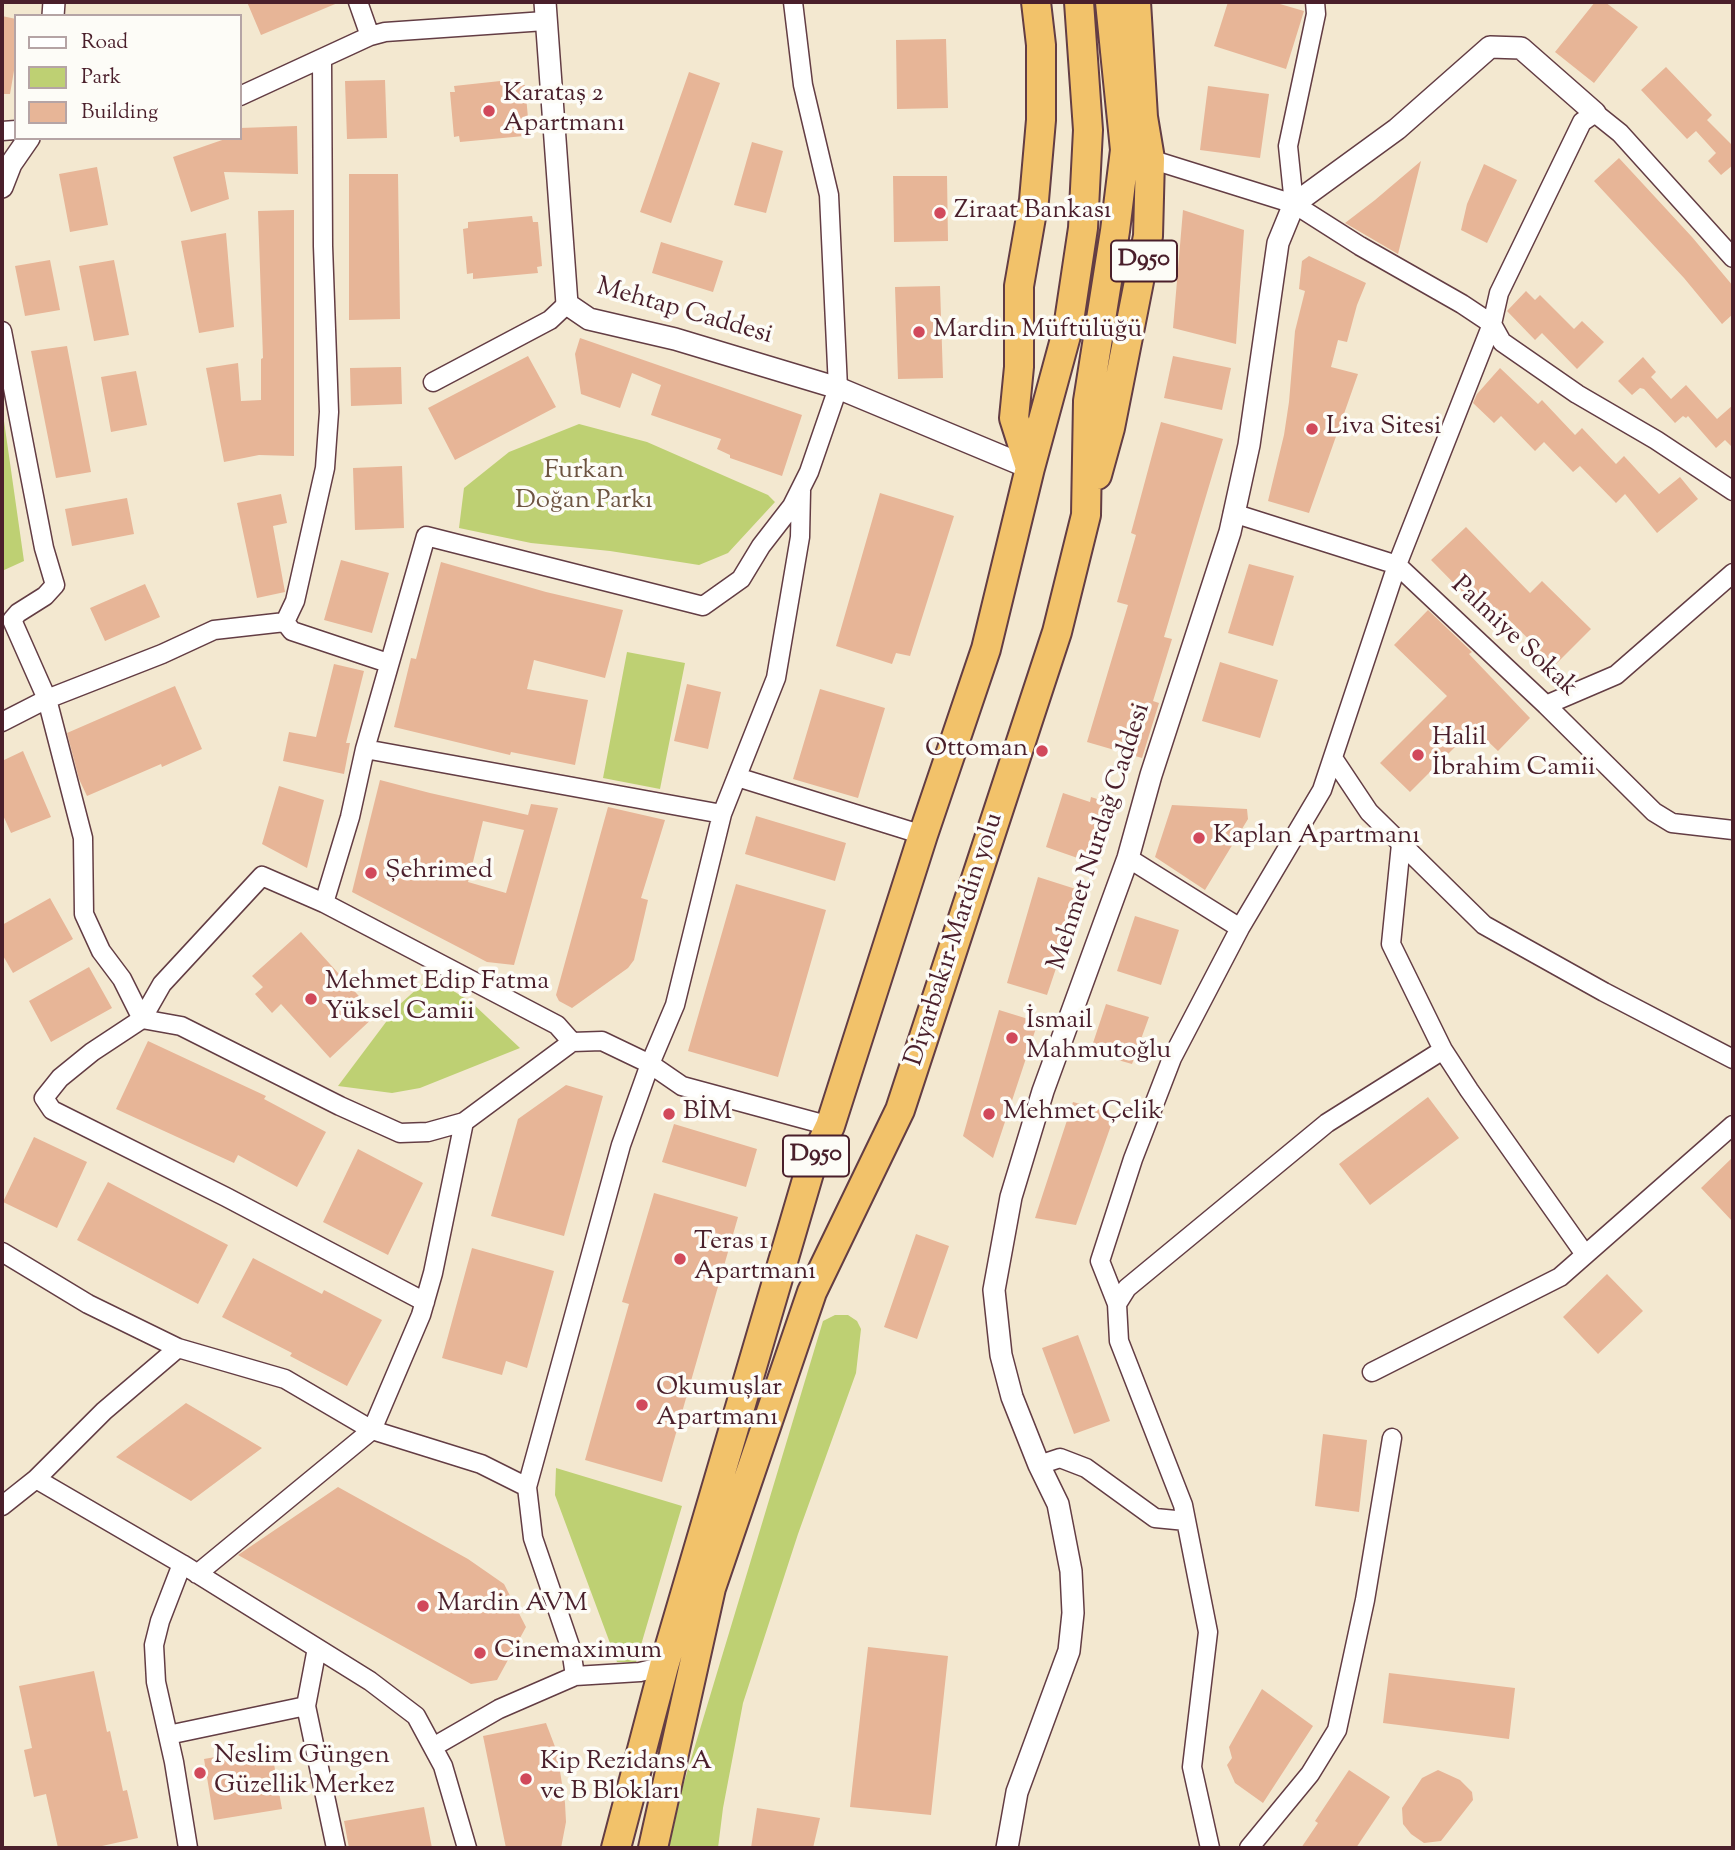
<!DOCTYPE html>
<meta charset="utf-8">
<style>
body{margin:0}
#map{position:relative;width:1735px;height:1850px;overflow:hidden;background:#f3e8d0;font-family:"Sorts Mill Goudy",serif}
canvas{display:block}
.frame{position:absolute;inset:0;border:4px solid #4a1f2b;pointer-events:none}
.legend{position:absolute;left:14px;top:14px;width:228px;height:126px;box-sizing:border-box;background:#fdfcf7;border:2px solid #b5a4a5;margin:0;padding:9px 12px;list-style:none;font-size:21px;color:#4a1f2b}
.legend li{display:flex;align-items:center;gap:14px;height:35px}
.legend b{width:35px;border:2px solid #b5a4a5}
</style>
<div id="map">
<canvas width="1735" height="1850"></canvas>
<div class="frame"></div>
<ul class="legend">
<li><b style="height:9px;background:#fff"></b>Road</li>
<li><b style="height:19px;background:#bed073"></b>Park</li>
<li><b style="height:19px;background:#e7b597"></b>Building</li>
</ul>
</div>
<script>
const context = document.querySelector('canvas').getContext('2d');
context.lineJoin = 'round';
function paint(path, color) { context.fillStyle = color; context.fill(path, 'evenodd'); }
const toPath = rows => new Path2D(rows.map(r => 'M' + r).join(''));
function strokePath(path, color, width, dash) { context.strokeStyle = color; context.lineWidth = width; context.lineCap = dash ? 'butt' : 'round'; context.setLineDash(dash || []); context.stroke(path); }
function drawText(font, color, halo, rows, align = 'center') {
  context.font = font + ' "Sorts Mill Goudy",serif'; context.lineWidth = 7; context.setLineDash([]); context.textBaseline = 'middle'; context.strokeStyle = halo; context.fillStyle = color; for (const [text, x, y, turn = 0] of rows) {
    context.save(); context.translate(x, y); context.rotate((+turn || 0) * Math.PI / 180); context.textAlign = isNaN(turn) ? turn : align; if (halo) context.strokeText(text, 0, 0); context.fillText(text, 0, 0); context.restore();
  }
}
paint(toPath([
 [2,407,24,561,2,571],
 [579,424,647,442,768,495,775,502,728,553,699,565,610,551,531,543,459,528,464,488,509,452],
 [627,652,685,663,660,789,603,778],
 [430,977,470,1001,520,1048,420,1088,392,1093,338,1086,398,1006],
 [835,1315,848,1315,857,1321,861,1329,856,1373,798,1534,743,1703,723,1808,718,1848,669,1848,682,1789,823,1321],
 [556,1468,682,1506,636,1662,617,1662,555,1495]
]), '#bed073');
paint(toPath([
 [247,2,340,2,261,35],
 [1228,2,1273,2,1304,11,1286,69,1214,46],
 [1595,2,1605,2,1638,27,1594,83,1555,52],
 [2,16,16,19,16,59,10,94,2,94],
 [946,39,948,108,897,109,896,40],
 [1666,67,1712,115,1707,120,1733,146,1733,165,1721,175,1708,161,1716,153,1696,131,1687,139,1641,90],
 [689,72,720,83,671,223,640,212],
 [519,79,519,85,525,85,529,129,524,130,524,136,460,142,459,136,454,137,450,92,455,92,454,86],
 [385,80,387,138,347,139,345,81],
 [1208,86,1269,94,1260,158,1200,150],
 [297,126,298,174,224,172,229,199,191,212,173,157,228,138,240,138,240,128],
 [752,142,783,151,766,213,734,205],
 [1619,158,1692,237,1733,286,1733,314,1722,324,1684,278,1594,181],
 [1421,161,1398,254,1345,223,1375,200],
 [1484,164,1517,180,1487,243,1461,230,1467,204],
 [97,167,108,225,70,232,59,174],
 [349,174,398,174,400,319,349,320],
 [893,176,947,176,948,241,894,242],
 [294,210,294,456,259,455,224,462,206,368,238,363,241,401,261,400,261,359,263,358,258,211],
 [1183,210,1244,230,1236,344,1173,328],
 [532,216,533,222,538,222,542,266,537,267,538,273,473,279,473,273,467,274,463,229,468,228,468,222],
 [226,233,234,327,199,333,181,241],
 [661,242,723,261,713,292,652,273],
 [1309,256,1366,283,1357,305,1347,342,1338,340,1331,367,1358,374,1309,513,1268,501,1284,435,1289,402,1295,331,1305,291,1299,289,1302,261],
 [50,260,60,310,25,316,15,266],
 [114,260,129,335,94,341,79,266],
 [940,286,943,378,898,379,895,287],
 [1526,291,1535,300,1540,295,1574,329,1582,321,1604,342,1577,369,1542,333,1535,340,1507,311],
 [580,338,802,415,782,476,730,458,730,455,717,449,721,439,651,415,661,385,632,373,620,408,581,394,575,354],
 [67,346,91,472,56,478,31,351],
 [528,356,556,407,455,460,428,408],
 [1173,356,1231,368,1222,410,1164,398],
 [1643,357,1656,372,1651,377,1671,399,1686,385,1717,419,1733,405,1733,448,1725,440,1716,448,1688,416,1686,418,1683,416,1675,423,1644,389,1640,388,1632,395,1618,381],
 [401,367,402,404,351,406,350,368],
 [1500,368,1538,404,1542,400,1575,435,1582,428,1616,464,1624,456,1659,494,1680,477,1698,499,1657,533,1625,494,1616,503,1580,466,1573,472,1544,442,1535,451,1501,416,1494,423,1473,403,1477,394],
 [136,371,147,425,111,432,101,377],
 [1161,422,1223,439,1164,637,1172,639,1153,701,1159,703,1142,758,1087,742,1128,605,1117,602,1136,535,1131,533],
 [402,466,404,528,355,530,353,468],
 [880,493,954,516,910,656,896,653,892,664,836,646],
 [281,494,287,523,273,526,285,592,257,598,237,503],
 [127,498,134,534,72,546,65,509],
 [1466,527,1530,593,1542,581,1591,629,1555,665,1497,608,1487,617,1431,560],
 [341,560,389,573,372,633,324,620],
 [441,562,546,592,623,610,605,678,534,660,527,689,588,700,575,765,511,752,510,755,394,727,411,658,416,659],
 [1249,564,1294,576,1273,646,1228,633],
 [145,584,160,617,105,641,90,608],
 [1428,610,1472,652,1469,654,1530,718,1498,751,1474,728,1410,792,1380,763,1447,696,1394,645],
 [1220,662,1278,680,1260,738,1202,721],
 [334,664,364,671,346,743,350,743,344,774,283,761,289,732,316,737],
 [687,684,721,692,708,749,674,741],
 [175,686,202,749,162,767,161,764,87,796,79,779,67,733],
 [820,689,885,708,858,798,793,779],
 [23,751,51,817,11,833,2,813,2,761],
 [380,780,430,793,528,815,531,804,558,808,514,965,487,962,352,892],
 [483,821,524,830,506,893,468,882],
 [279,786,324,800,307,868,262,844],
 [1063,793,1090,802,1091,797,1109,803,1089,862,1046,847],
 [1172,805,1247,809,1248,819,1205,890,1155,857],
 [608,807,665,820,641,898,648,900,634,960,628,968,572,1008,559,1001,556,995],
 [756,816,846,843,835,881,745,854],
 [1038,877,1082,891,1047,995,1007,983],
 [736,884,826,910,778,1077,688,1051],
 [50,898,73,939,13,973,2,954,2,925],
 [1135,916,1179,930,1161,985,1117,971],
 [301,932,376,1015,330,1058,281,1004,272,1013,255,994,263,987,252,976],
 [89,967,112,1008,51,1042,29,1001],
 [1106,1004,1149,1017,1132,1064,1090,1052],
 [999,1010,1038,1022,993,1158,963,1136],
 [148,1041,266,1096,264,1099,326,1132,297,1187,238,1155,234,1163,116,1109],
 [566,1085,603,1096,564,1236,491,1216,518,1119],
 [1428,1097,1459,1138,1370,1205,1339,1164],
 [1073,1102,1115,1114,1076,1225,1035,1218],
 [674,1124,757,1149,746,1187,662,1162],
 [34,1137,87,1162,57,1228,3,1202],
 [358,1149,423,1183,388,1255,323,1222],
 [1733,1157,1733,1222,1701,1188],
 [108,1182,228,1245,198,1304,77,1240],
 [654,1193,738,1217,662,1482,585,1460,629,1304,622,1302],
 [916,1234,949,1246,917,1339,884,1327],
 [472,1248,554,1271,527,1368,506,1361,502,1375,442,1358],
 [253,1258,322,1294,324,1290,382,1320,347,1386,290,1356,292,1353,222,1317],
 [1607,1274,1643,1311,1598,1354,1563,1317],
 [1078,1335,1110,1421,1074,1434,1042,1348],
 [186,1403,262,1448,191,1501,116,1457],
 [1323,1434,1367,1440,1359,1512,1315,1506],
 [338,1487,468,1559,504,1584,526,1627,497,1680,471,1684,238,1555],
 [868,1647,948,1656,931,1815,850,1807],
 [94,1671,107,1732,110,1731,123,1791,127,1790,138,1838,93,1848,58,1848,46,1794,34,1797,24,1750,32,1748,19,1686],
 [1389,1673,1515,1688,1509,1739,1383,1723],
 [1262,1689,1313,1726,1263,1803,1235,1783,1227,1765,1232,1758,1229,1747],
 [546,1723,557,1752,565,1803,566,1822,561,1848,506,1848,483,1736],
 [271,1747,282,1809,214,1820,204,1759],
 [1349,1770,1390,1797,1356,1848,1301,1848,1318,1823,1315,1821],
 [1438,1770,1460,1780,1472,1792,1473,1800,1441,1841,1424,1843,1411,1834,1403,1824,1402,1808,1422,1778],
 [424,1807,432,1848,349,1848,344,1821],
 [757,1808,820,1818,813,1848,751,1848]
]), '#e7b597');
const minor = toPath([
 [358,2,370,36],
 [322,60,323,246,329,412,325,468,295,601,285,622,292,631,388,663],
 [240,96,370,36,385,32,545,21],
 [2,131,16,130],
 [1150,159,1294,204,1360,246,1462,304,1492,324,1499,293,1582,122,1595,113,1620,133,1733,258],
 [1294,204,1288,146,1316,14,1315,2],
 [1492,324,1502,342,1577,394,1656,440,1733,491],
 [2,331,44,548,55,585,45,596,18,613,12,620,47,699,2,722],
 [433,382,550,320,567,304],
 [1233,513,1397,565,1546,705,1654,812,1672,823,1733,830],
 [1546,705,1616,675,1733,573],
 [365,749,722,814],
 [1333,758,1369,812,1484,925,1604,992,1733,1059],
 [737,777,923,835],
 [1401,844,1391,944,1443,1050,1469,1090,1584,1253],
 [1128,858,1240,928],
 [324,903,557,1025,572,1042],
 [142,1019,162,984,262,876,324,903,350,817,365,749,426,536,703,606,741,579,761,546,792,506,809,472,838,388,829,195,803,85,793,2],
 [142,1019,122,979,101,951,84,914,83,838,47,699,162,654,214,630,285,622],
 [2,1252,88,1304,178,1348,285,1379,372,1430,481,1464,527,1487],
 [425,1302,226,1197,52,1110,44,1098,60,1078,92,1052,142,1019,181,1026,340,1106,400,1133,428,1132,464,1122,572,1042,602,1041,650,1064,682,1086,830,1126],
 [1117,1304,1100,1261,1133,1159,1172,1058,1240,928,1322,790,1397,565,1492,324],
 [1372,1372,1560,1277,1733,1125],
 [1039,1465,1060,1458,1086,1468,1155,1518,1186,1521],
 [36,1479,182,1564,370,1681,416,1716,443,1766,467,1848],
 [2,1506,36,1479,104,1411,178,1348],
 [182,1564,160,1621,154,1645,156,1682,174,1762,188,1848],
 [197,1574,372,1430,421,1315,433,1273,464,1122],
 [317,1648,306,1706,336,1848],
 [664,1666,640,1672,575,1676,571,1649,533,1538,527,1487,621,1145,650,1064,675,1005,722,814,776,678,800,537,801,491],
 [168,1735,306,1706],
 [433,1747,499,1709,575,1676],
 [1210,1848,1192,1767,1208,1632,1183,1505,1119,1341,1117,1304,1127,1288,1327,1123,1443,1050],
 [1249,1848,1310,1774,1337,1730,1365,1600,1392,1438]
]);
const tertiary = toPath([
 [545,2,567,304,589,319,675,339,838,388,1030,468],
 [53,16,54,2],
 [2,187,11,164,29,138],
 [1007,1848,1017,1792,1069,1651,1073,1613,1071,1571,1058,1504,1039,1465,1012,1397,1001,1355,994,1290,1011,1197,1043,1091,1128,858,1151,775,1230,532,1249,445,1278,243,1294,204,1397,129,1490,47,1521,48,1595,113]
]);
const trunk = toPath([
 [1030,468,1014,418,1019,367,1019,286,1034,200,1041,120,1041,45,1036,2],
 [1097,475,1110,428,1148,236,1150,159,1143,117,1136,2],
 [616,1848,664,1666,811,1166,830,1126,923,835,986,649,1030,468,1068,328,1083,228,1088,130,1079,2],
 [653,1848,711,1588,812,1292,900,1110,1057,632,1086,515,1088,401,1115,231,1125,150,1110,2]
]);
strokePath(minor, '#633d44', 21);
strokePath(tertiary, '#633d44', 24);
strokePath(trunk, '#633d44', 32);
strokePath(minor, '#fff', 18);
strokePath(tertiary, '#fff', 21);
strokePath(trunk, '#f2c26a', 28);
for (const [x, y, r, color] of [
 [489,111,7,"#d1495b"],
 [940,213,7,"#d1495b"],
 [919,332,7,"#d1495b"],
 [1312,429,7,"#d1495b"],
 [1042,751,7,"#d1495b"],
 [1418,755,7,"#d1495b"],
 [1199,838,7,"#d1495b"],
 [371,873,7,"#d1495b"],
 [311,999,7,"#d1495b"],
 [1012,1038,7,"#d1495b"],
 [669,1114,7,"#d1495b"],
 [989,1114,7,"#d1495b"],
 [680,1259,7,"#d1495b"],
 [642,1405,7,"#d1495b"],
 [423,1606,7,"#d1495b"],
 [480,1653,7,"#d1495b"],
 [200,1773,7,"#d1495b"],
 [526,1779,7,"#d1495b"]
]) { const dot = new Path2D(); dot.arc(x, y, r, 0, 2 * Math.PI); context.fillStyle = color; context.fill(dot); strokePath(dot, '#fdfcf7', 2.5); }
for (const [x, y, w] of [
 [1144,261,66],
 [816,1156,66]
]) { const box = new Path2D(); box.roundRect(x - w / 2, y - 20.5, w, 41, 5); context.fillStyle = '#fdfcf7'; context.fill(box); strokePath(box, '#4a1f2b', 2); }
drawText('bold 24px', '#4a1f2b', null, [
 ["D950",1144,261],
 ["D950",816,1156]
]);
drawText('26px', '#4a1f2b', '#fdfcf7', [
 ["Karataş 2",503,96],
 ["Apartmanı",503,126],
 ["Ziraat Bankası",954,213],
 ["Mardin Müftülüğü",933,332],
 ["Liva Sitesi",1326,429],
 ["Halil",1432,740],
 ["İbrahim Camii",1432,770],
 ["Ottoman",1028,751,"right"],
 ["Kaplan Apartmanı",1213,838],
 ["Şehrimed",385,873],
 ["Mehmet Edip Fatma",325,984],
 ["Yüksel Camii",325,1014],
 ["İsmail",1026,1023],
 ["Mahmutoğlu",1026,1053],
 ["BİM",683,1114],
 ["Mehmet Çelik",1003,1114],
 ["Teras 1",694,1244],
 ["Apartmanı",694,1274],
 ["Okumuşlar",656,1390],
 ["Apartmanı",656,1420],
 ["Mardin AVM",437,1606],
 ["Cinemaximum",494,1653],
 ["Neslim Güngen",214,1758],
 ["Güzellik Merkez",214,1788],
 ["Kip Rezidans A",540,1764],
 ["ve B Blokları",540,1794]
], 'left');
drawText('26px', '#4a1f2b', '#fdfcf7', [
 ["Mehtap Caddesi",684,313,16],
 ["Palmiye Sokak",1513,638,43],
 ["Mehmet Nurdağ Caddesi",1101,837,-72],
 ["Diyarbakır-Mardin yolu",956,940,-72]
]);
drawText('26px', '#6d5441', '#fdfcf7', [
 ["Furkan",584,473],
 ["Doğan Parkı",584,503]
]);
</script>
